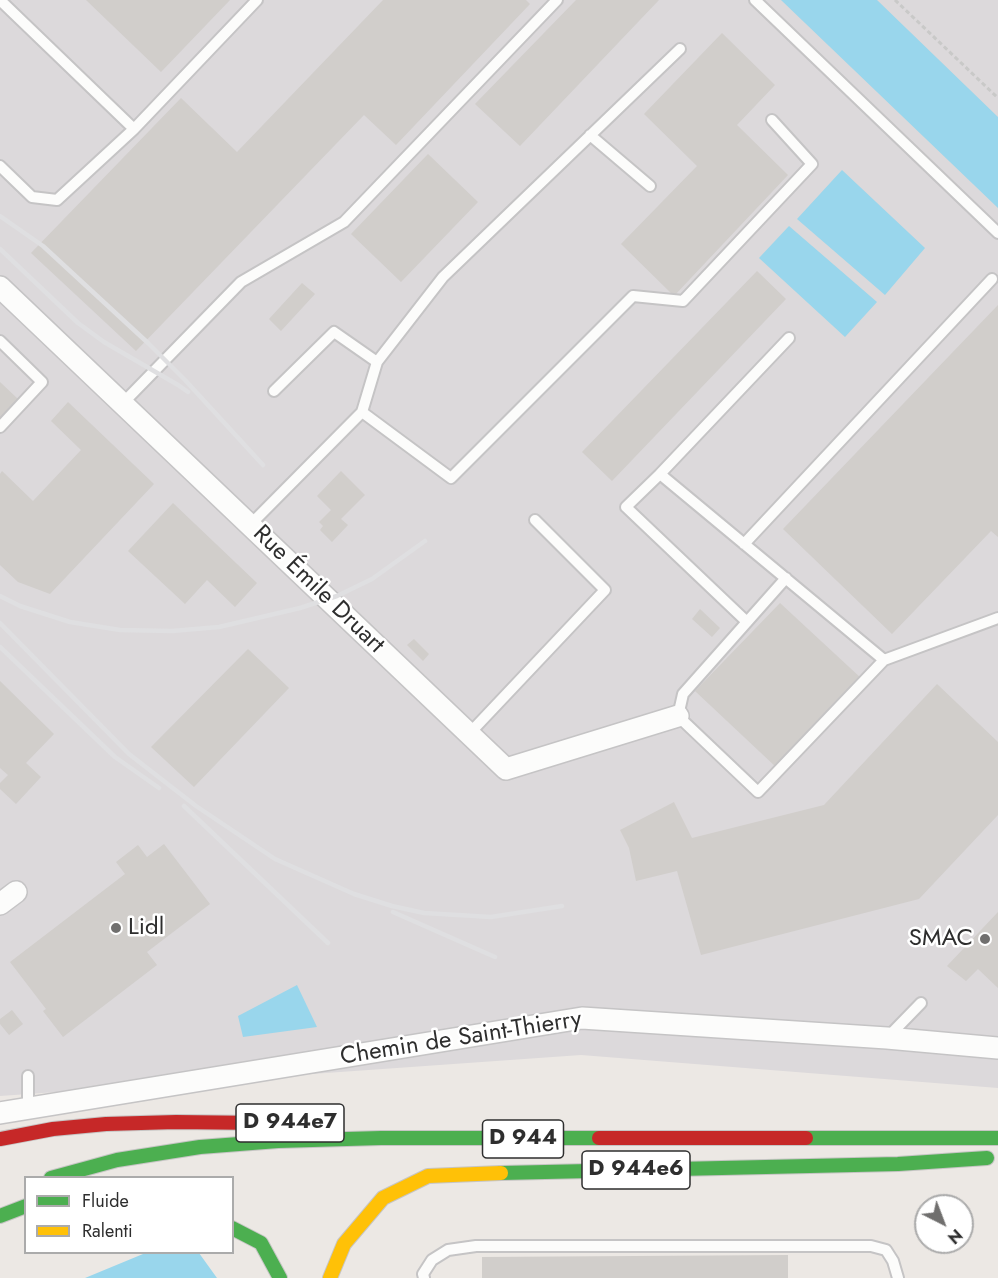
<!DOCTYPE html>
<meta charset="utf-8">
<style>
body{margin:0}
#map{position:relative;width:998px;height:1278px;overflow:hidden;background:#ece8e4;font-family:Jost,sans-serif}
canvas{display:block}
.legend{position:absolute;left:24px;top:1176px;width:210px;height:78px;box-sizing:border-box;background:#fff;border:2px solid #ababab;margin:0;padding:8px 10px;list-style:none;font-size:18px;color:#2e2e2e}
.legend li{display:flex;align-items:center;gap:12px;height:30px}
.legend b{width:30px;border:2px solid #ababab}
.north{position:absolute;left:914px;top:1194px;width:60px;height:60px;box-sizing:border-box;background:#fff;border:2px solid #ababab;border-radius:50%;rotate:138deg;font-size:16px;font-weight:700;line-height:24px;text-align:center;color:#2e2e2e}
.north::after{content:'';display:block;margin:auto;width:21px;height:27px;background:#706f6e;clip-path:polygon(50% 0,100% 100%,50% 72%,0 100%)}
</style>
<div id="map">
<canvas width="998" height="1278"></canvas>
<ul class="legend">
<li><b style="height:8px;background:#4caf50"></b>Fluide</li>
<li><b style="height:8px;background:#ffc107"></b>Ralenti</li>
</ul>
<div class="north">N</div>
</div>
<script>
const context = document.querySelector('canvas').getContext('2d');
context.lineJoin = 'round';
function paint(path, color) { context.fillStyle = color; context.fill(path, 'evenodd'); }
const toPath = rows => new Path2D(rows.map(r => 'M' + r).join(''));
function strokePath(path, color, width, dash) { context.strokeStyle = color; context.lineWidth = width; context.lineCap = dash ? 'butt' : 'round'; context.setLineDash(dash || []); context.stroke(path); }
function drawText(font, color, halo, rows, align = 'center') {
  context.font = font + ' Jost,sans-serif'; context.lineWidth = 5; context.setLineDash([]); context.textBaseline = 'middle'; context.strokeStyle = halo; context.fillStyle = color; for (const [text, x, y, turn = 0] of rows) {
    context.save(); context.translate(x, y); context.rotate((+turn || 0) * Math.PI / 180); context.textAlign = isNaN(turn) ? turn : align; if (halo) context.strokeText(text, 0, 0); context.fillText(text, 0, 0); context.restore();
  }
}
paint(toPath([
 [0,0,998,0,998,1088,581,1055,0,1096]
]), '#dcd9db');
paint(toPath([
 [781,0,877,0,998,117,998,208],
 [842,170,925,248,885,295,797,219],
 [789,226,877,302,845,337,759,258],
 [297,985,317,1027,243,1037,238,1016],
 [151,1253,199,1253,217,1278,85,1278,143,1254]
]), '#99d6ec');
paint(toPath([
 [86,0,230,0,161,72],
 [383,0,526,0,530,4,396,145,364,115,136,351,31,253,181,98,237,152],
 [576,0,659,0,520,146,475,104],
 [722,33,775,85,737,125,788,175,674,296,621,244,697,166,644,114],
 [428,154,478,202,401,282,351,234],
 [757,271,786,299,612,481,582,452],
 [302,283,315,294,281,331,269,319],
 [998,305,998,537,991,531,892,634,783,529],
 [0,382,18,399,0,419],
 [68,402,154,484,50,594,18,582,0,565,0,474,2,471,33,501,81,450,51,421],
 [341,471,365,495,341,519,348,525,332,542,320,530,323,526,319,522,331,510,317,496],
 [173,503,257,583,235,607,207,580,185,604,128,551],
 [780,603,862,679,777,768,695,691],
 [700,609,720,628,712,637,692,619],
 [414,639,429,654,423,661,407,645],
 [248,649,289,688,194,787,151,747],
 [0,681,54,734,26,763,41,777,16,804,0,789,0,783,8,775,0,768],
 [937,684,998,742,998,815,919,899,701,955,677,871,636,881,629,848,620,830,674,802,692,838,824,805],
 [164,844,210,904,147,952,157,965,63,1037,43,1011,46,1009,10,962,125,874,116,862,138,845,147,857],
 [998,912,998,988,978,969,966,981,947,966],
 [12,1010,23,1024,9,1035,0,1024,0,1019],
 [788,1255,788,1278,482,1278,482,1257]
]), '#d1cecb');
const lane = toPath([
 [0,0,134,129],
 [755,0,998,233],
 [590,135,650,186],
 [0,166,32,197,57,200,134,129,257,0],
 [789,338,660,474,884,660],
 [0,341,42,382,0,427],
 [274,391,334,332,377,362],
 [123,403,241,282,344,222,557,0],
 [362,412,377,362,443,277,680,49],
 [660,474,626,507,747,622],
 [250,525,362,412,451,478,633,296,683,301,812,164,772,120],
 [744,544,992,279],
 [786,578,683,694,678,716,758,792,884,660,998,618],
 [468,735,605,590,535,520],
 [887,1038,921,1003],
 [28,1076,28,1108],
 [424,1278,423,1274,432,1260,448,1250,476,1246,871,1246,886,1250,893,1261,898,1278]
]);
const street = toPath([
 [0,287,506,769,678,716],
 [0,904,16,892],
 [0,1113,582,1018,887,1038,998,1048]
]);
const fast = toPath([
 [806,1138,998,1138],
 [501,1173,898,1164,987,1158],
 [51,1178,117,1160,200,1147,278,1141,381,1138,599,1138],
 [0,1216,26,1206],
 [232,1228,261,1243,280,1278]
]);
const slow = toPath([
 [330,1278,344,1244,383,1198,428,1176,501,1173]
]);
const jam = toPath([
 [599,1138,806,1138],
 [0,1139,53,1129,106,1124,176,1122,262,1123]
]);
strokePath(lane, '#c5c4c5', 14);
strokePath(street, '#c5c4c5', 24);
strokePath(fast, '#c6c5c4', 16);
strokePath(slow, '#c6c5c4', 16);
strokePath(jam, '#c6c5c4', 16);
strokePath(toPath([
 [895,0,998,98]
]), '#c9c9c8', 3, [4.5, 3]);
strokePath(lane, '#fcfcfb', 10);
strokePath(street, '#fcfcfb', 21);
strokePath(fast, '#4caf50', 14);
strokePath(slow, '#ffc107', 14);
strokePath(jam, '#c62828', 14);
strokePath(toPath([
 [0,216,43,246,148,343,185,380,263,465],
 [0,249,78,323,104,342,178,385,188,392],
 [0,596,20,606,70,622,120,630,172,631,219,627,300,608,337,596,372,579,425,541],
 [0,623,129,754,196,806,275,859,354,894,392,906,424,913,491,917,562,906],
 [0,647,115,757,159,788],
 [184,806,328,943],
 [393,912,495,957]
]), '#dfdfe1', 4.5);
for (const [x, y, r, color] of [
 [116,928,6,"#706f6e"],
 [985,939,6,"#706f6e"]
]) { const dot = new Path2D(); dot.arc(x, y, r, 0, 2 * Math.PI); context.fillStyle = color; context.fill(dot); strokePath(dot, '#fff', 2); }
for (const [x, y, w] of [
 [290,1123,108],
 [523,1139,81],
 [636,1170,108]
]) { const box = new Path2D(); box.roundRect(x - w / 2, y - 19, w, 38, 4.5); context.fillStyle = '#fff'; context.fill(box); strokePath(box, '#2e2e2e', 1.5); }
drawText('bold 22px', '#2e2e2e', null, [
 ["D 944e7",290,1123],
 ["D 944",523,1139],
 ["D 944e6",636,1170]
]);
drawText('24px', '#2e2e2e', '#fff', [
 ["Rue Émile Druart",318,590,44],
 ["Chemin de Saint-Thierry",461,1039,-9]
]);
drawText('24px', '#2e2e2e', '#fff', [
 ["Lidl",128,928],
 ["SMAC",973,939,"right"]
], 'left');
</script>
